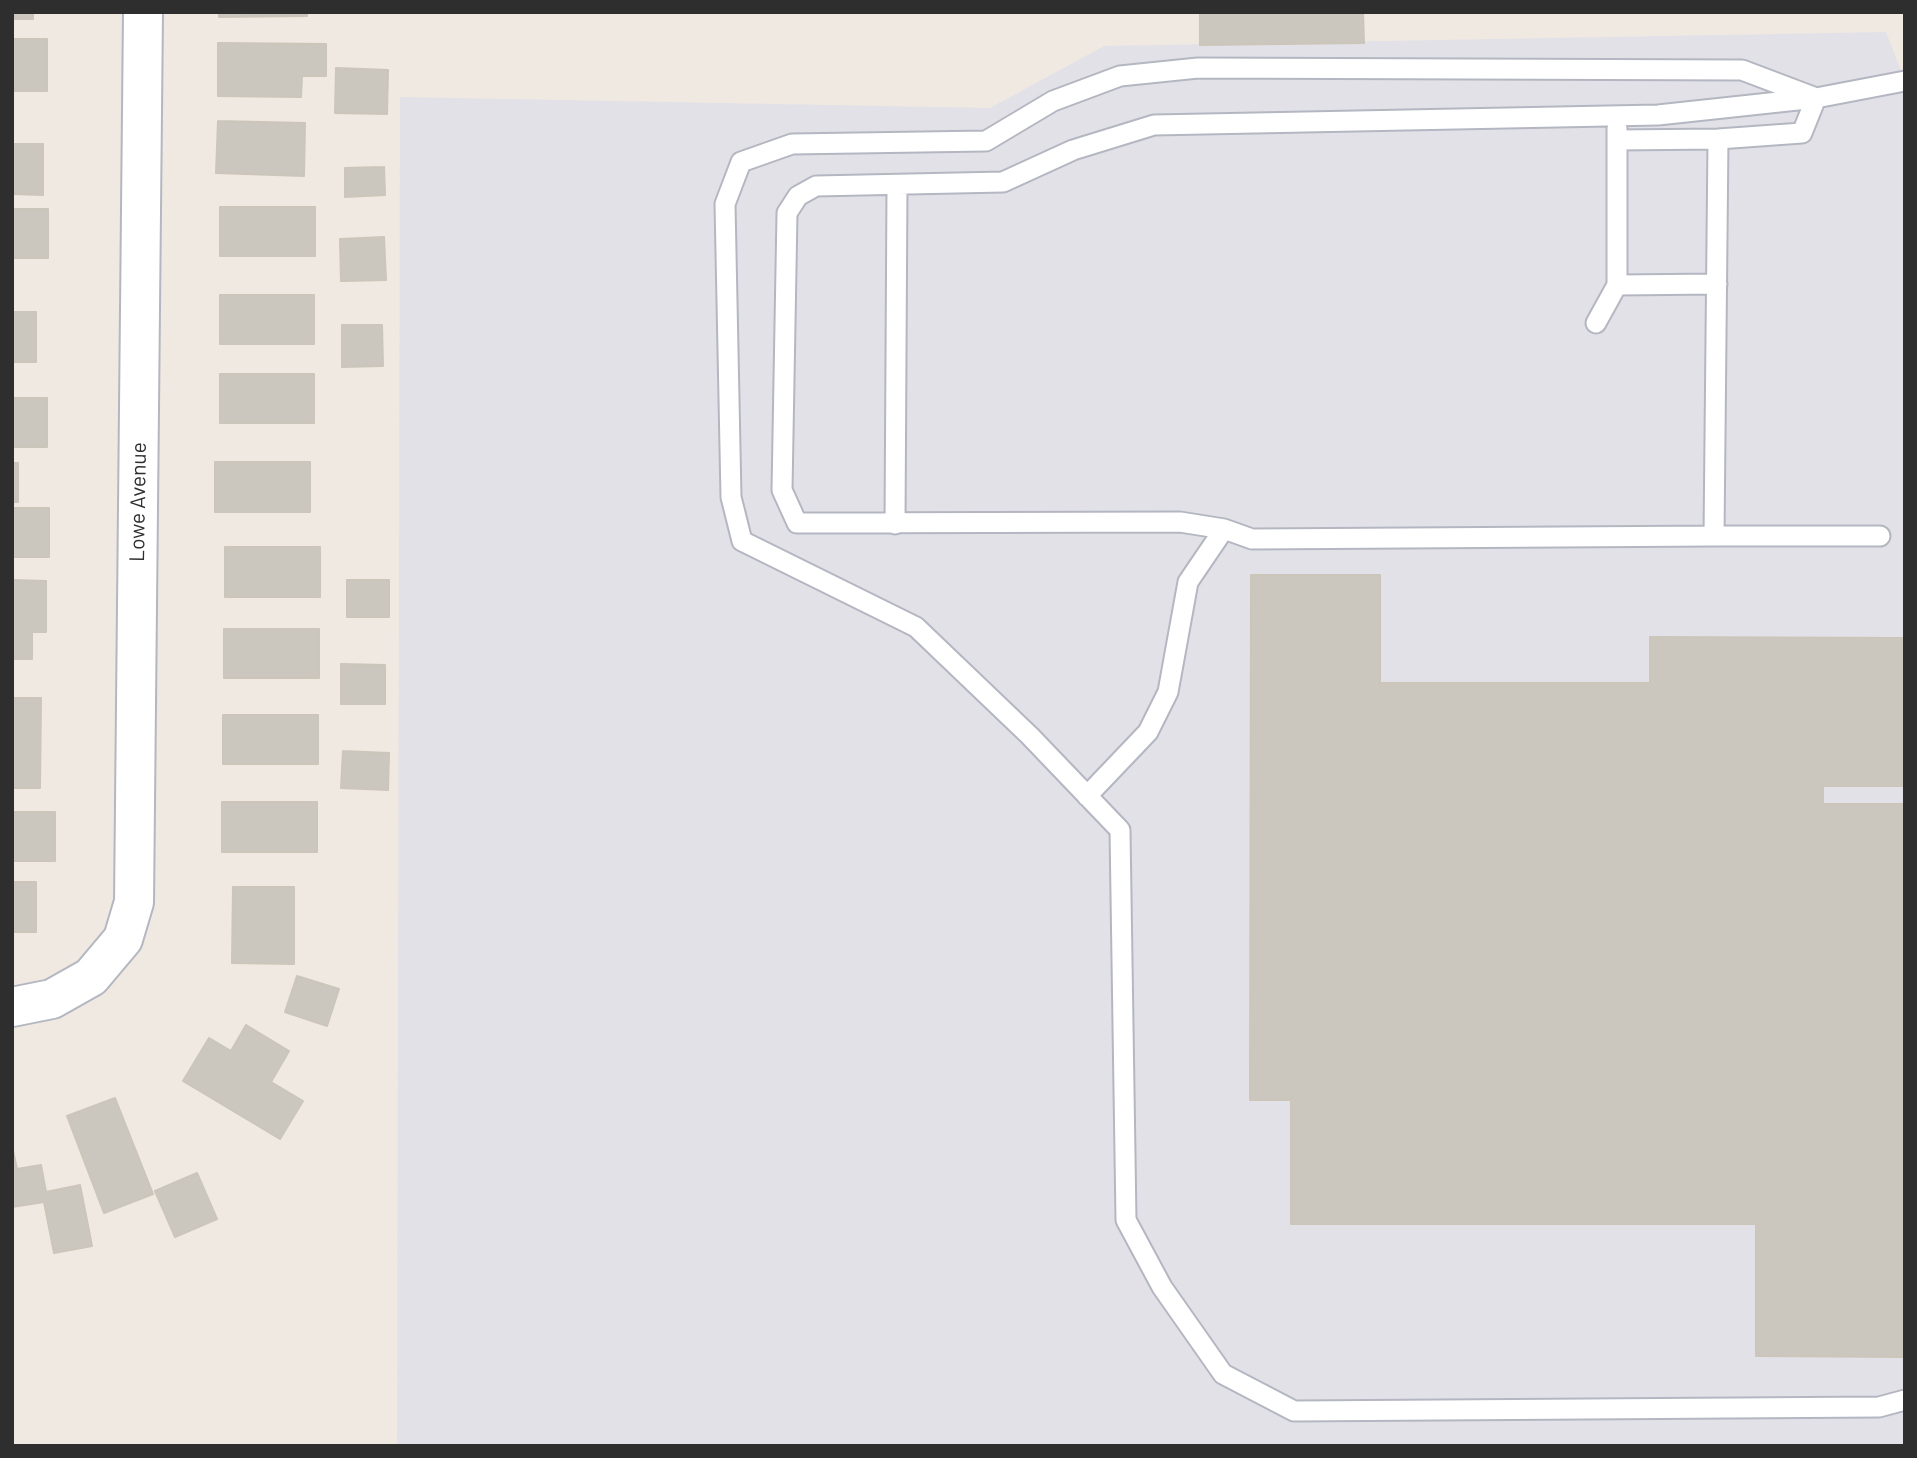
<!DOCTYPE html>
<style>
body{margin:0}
#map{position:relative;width:1917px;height:1458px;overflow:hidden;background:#efe9e1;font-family:Barlow,sans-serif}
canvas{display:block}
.frame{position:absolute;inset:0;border:14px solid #2e2e2e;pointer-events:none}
</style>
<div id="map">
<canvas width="1917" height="1458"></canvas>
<div class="frame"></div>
</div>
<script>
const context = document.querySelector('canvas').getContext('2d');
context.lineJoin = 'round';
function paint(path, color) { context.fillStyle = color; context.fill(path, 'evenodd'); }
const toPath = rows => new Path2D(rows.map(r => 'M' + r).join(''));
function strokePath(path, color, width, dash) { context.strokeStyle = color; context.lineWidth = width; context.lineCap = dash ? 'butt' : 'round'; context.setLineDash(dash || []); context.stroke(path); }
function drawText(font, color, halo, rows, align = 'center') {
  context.font = font + ' Barlow,sans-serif'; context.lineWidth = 5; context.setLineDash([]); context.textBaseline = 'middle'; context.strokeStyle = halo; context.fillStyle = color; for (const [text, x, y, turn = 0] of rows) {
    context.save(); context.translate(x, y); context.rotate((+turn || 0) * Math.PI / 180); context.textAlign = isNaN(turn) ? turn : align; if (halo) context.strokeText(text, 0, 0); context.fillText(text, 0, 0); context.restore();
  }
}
paint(toPath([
 [1886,32,1905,81,1905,1446,397,1446,400,97,990,108,1104,46]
]), '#e3e1e8');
const building = toPath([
 [12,12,33,12,33,19,12,19,12,12],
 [219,12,307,12,307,16,219,17,219,12],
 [1200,12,1363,12,1364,43,1200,45,1200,12],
 [12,39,47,39,47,91,12,91,12,39],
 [218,43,326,44,326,76,302,76,301,97,218,96,218,43],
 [336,68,388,70,387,114,335,113,336,68],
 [218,121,305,123,304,176,216,173,218,121],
 [12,144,43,144,43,195,12,194,12,144],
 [384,167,385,195,345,197,345,168,384,167],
 [220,207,315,207,315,256,220,256,220,207],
 [12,209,48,209,48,258,12,258,12,209],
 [384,237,386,280,341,281,340,239,384,237],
 [220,295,314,295,314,344,220,344,220,295],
 [12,312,36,312,36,362,12,362,12,312],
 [342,325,382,325,383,366,342,367,342,325],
 [220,374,314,374,314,423,220,423,220,374],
 [12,398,47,398,47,447,12,447,12,398],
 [215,462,310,462,310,512,215,512,215,462],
 [12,463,18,463,18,502,12,502,12,463],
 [12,508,49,508,49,557,12,557,12,508],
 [225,547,320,547,320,597,225,597,225,547],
 [1251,575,1380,575,1380,683,1650,683,1650,637,1905,638,1905,786,1823,786,1823,804,1905,804,1905,1357,1756,1356,1756,1224,1291,1224,1291,1100,1250,1100,1251,575],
 [12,580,46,581,46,632,32,632,32,659,12,659,12,580],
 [347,580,389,580,389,617,347,617,347,580],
 [224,629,319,629,319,678,224,678,224,629],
 [341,664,385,665,385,704,341,704,341,664],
 [12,698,41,698,40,788,12,788,12,698],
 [223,715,318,715,318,764,223,764,223,715],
 [343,751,389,753,388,790,341,788,343,751],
 [222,802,317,802,317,852,222,852,222,802],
 [12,812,55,812,55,861,12,861,12,812],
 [12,882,36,882,36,932,12,932,12,882],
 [233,887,294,887,294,964,232,963,233,887],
 [297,976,339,989,327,1026,285,1012,297,976],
 [246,1025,289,1051,271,1082,303,1101,280,1139,183,1081,209,1038,231,1051,246,1025],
 [115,1098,153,1194,104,1213,67,1116,115,1098],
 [12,1146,17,1169,41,1165,46,1192,80,1185,92,1246,54,1253,44,1202,12,1207,12,1146],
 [197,1173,217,1219,175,1237,155,1191,197,1173]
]);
paint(building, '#cbc7bf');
strokePath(building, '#cbc5ba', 2);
const service = toPath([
 [1816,98,1742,70,1198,68,1120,76,1053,101,986,141,792,144,741,162,725,204,731,497,742,541,916,627,1030,736,1120,830,1126,1220,1162,1287,1223,1374,1294,1411,1879,1407,1905,1400],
 [1718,139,1714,536,1252,539,1224,529,1180,522,797,523,782,490,787,213,798,196,816,186,1003,182,1073,150,1154,125,1658,115,1816,98,1905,81],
 [1617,140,1718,139,1802,133,1816,98],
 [1617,285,1717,284],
 [1596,323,1617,285,1617,128],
 [895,524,897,186],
 [1714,536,1880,536],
 [1087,796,1148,732,1168,692,1188,582,1224,529]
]);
const minor = toPath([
 [12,1007,52,999,91,977,123,939,134,902,143,12]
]);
strokePath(service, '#b4b7c1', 23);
strokePath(minor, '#b4b7c1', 42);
strokePath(service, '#fff', 19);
strokePath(minor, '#fff', 38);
drawText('21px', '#2e2e2e', '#fff', [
 ["Lowe Avenue",138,502,-89]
]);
</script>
